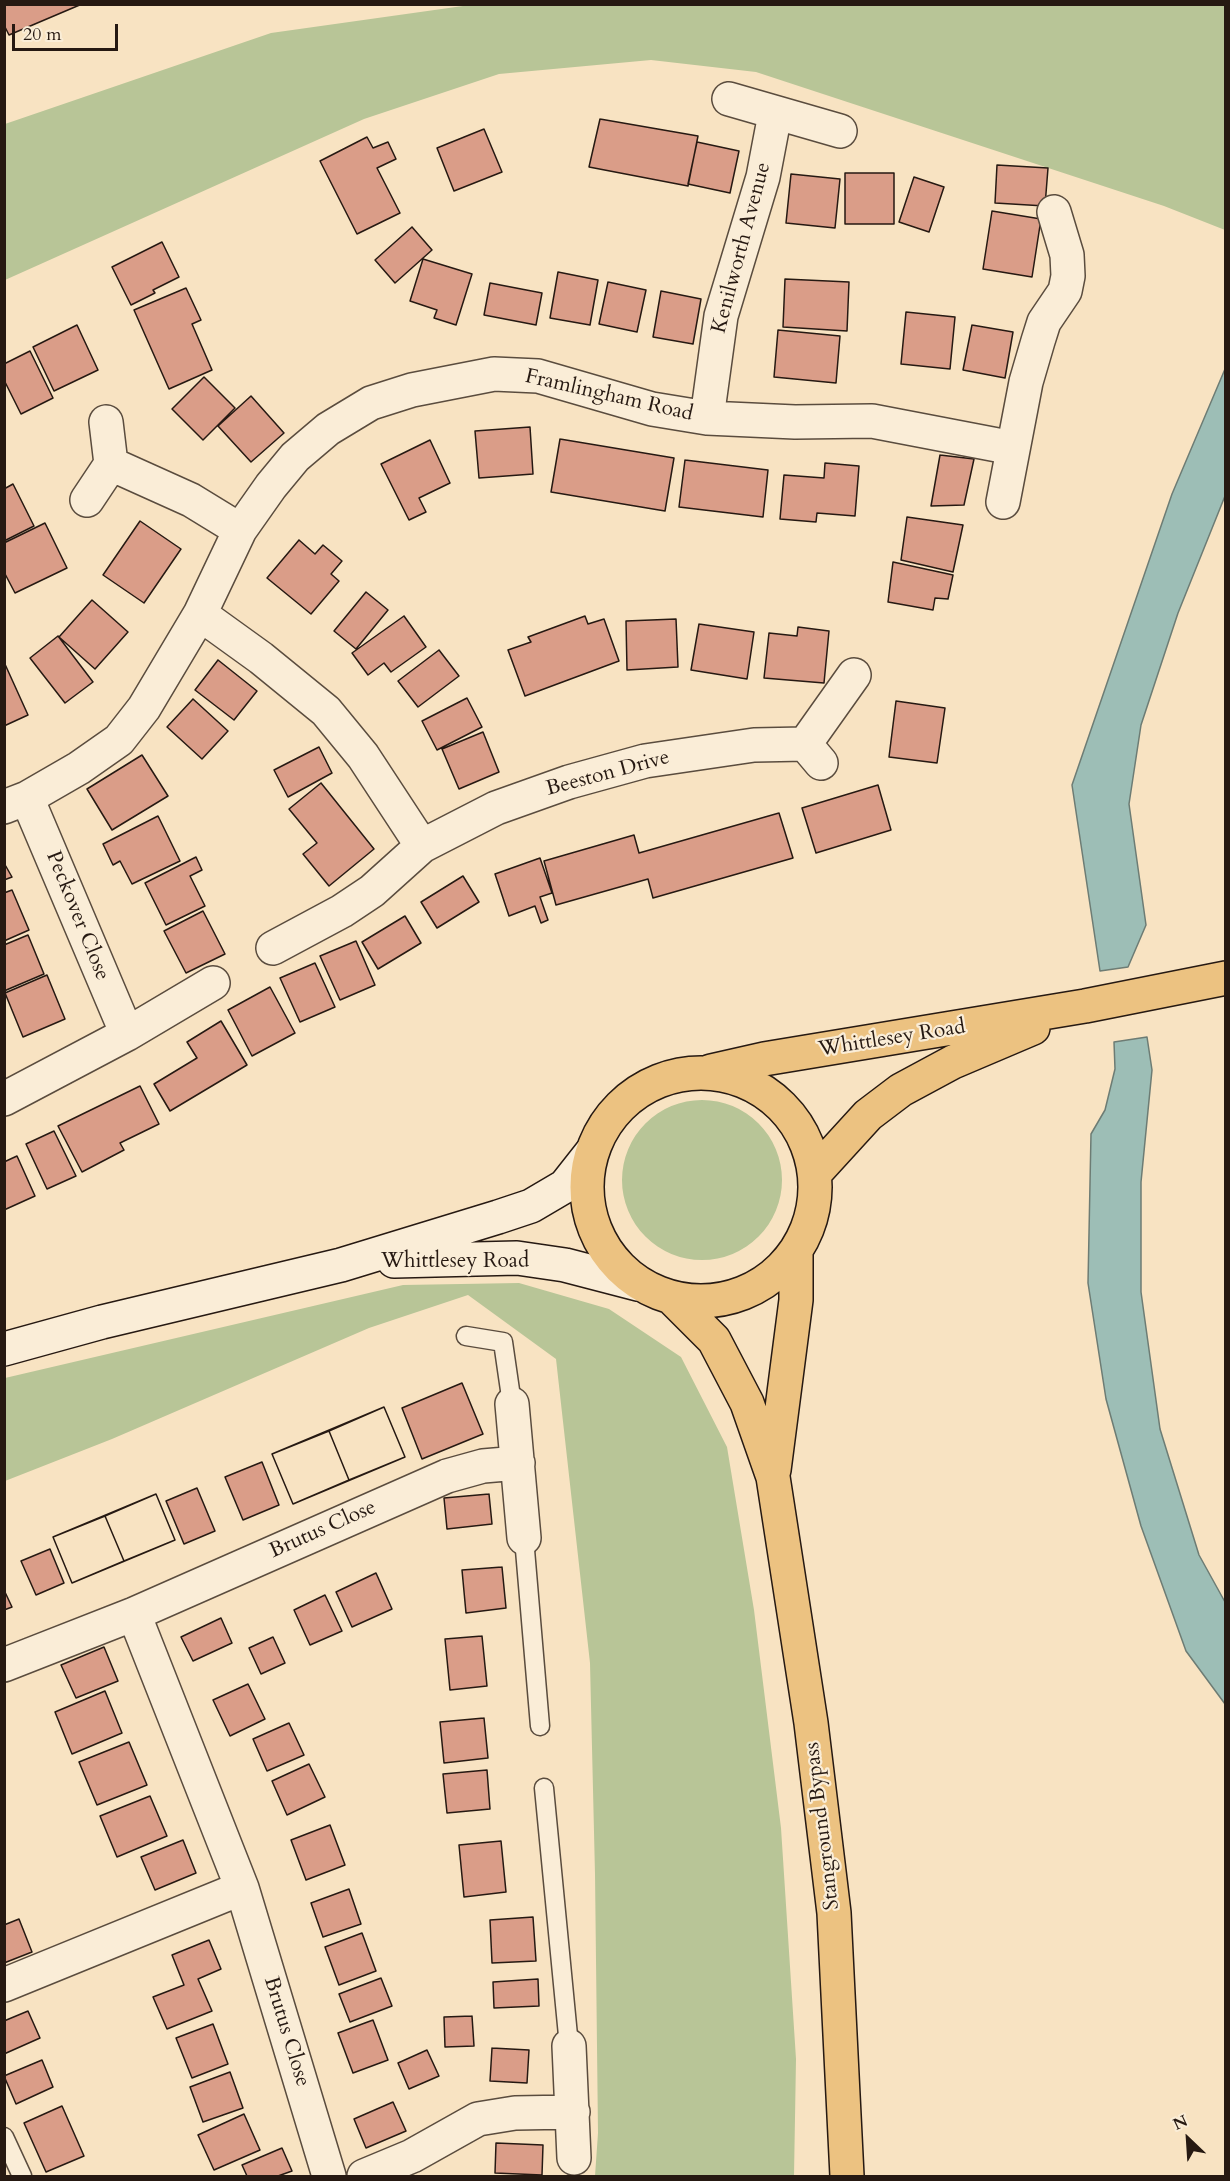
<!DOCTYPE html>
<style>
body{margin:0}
#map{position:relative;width:1230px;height:2181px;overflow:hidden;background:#f8e3c2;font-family:Cardo,serif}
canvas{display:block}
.frame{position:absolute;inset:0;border:6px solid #261912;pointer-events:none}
.north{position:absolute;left:1158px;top:2109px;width:60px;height:60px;-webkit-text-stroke:4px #faedd7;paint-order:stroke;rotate:335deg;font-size:16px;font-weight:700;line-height:24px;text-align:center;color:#261912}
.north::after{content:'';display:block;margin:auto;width:21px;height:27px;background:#261912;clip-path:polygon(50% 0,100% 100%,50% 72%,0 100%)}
.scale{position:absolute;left:12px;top:24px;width:106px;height:27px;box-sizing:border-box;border:3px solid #261912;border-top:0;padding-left:8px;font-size:18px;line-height:21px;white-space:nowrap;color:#261912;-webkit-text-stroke:4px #faedd7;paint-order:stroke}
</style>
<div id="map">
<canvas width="1230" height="2181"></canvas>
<div class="frame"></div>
<div class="north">N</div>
<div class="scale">20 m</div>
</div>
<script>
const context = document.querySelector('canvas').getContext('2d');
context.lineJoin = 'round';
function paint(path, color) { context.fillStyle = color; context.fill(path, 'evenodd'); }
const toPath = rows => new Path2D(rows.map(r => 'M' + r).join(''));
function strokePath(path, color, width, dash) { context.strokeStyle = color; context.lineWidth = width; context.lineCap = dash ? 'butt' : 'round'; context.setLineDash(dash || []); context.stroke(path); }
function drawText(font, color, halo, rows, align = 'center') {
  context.font = font + ' Cardo,serif'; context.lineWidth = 4.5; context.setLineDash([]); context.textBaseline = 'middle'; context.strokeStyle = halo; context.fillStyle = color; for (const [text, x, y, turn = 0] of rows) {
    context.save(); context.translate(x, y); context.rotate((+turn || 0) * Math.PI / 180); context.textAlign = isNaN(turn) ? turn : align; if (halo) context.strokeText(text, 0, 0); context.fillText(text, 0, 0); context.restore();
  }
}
paint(toPath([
 [470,5,1225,5,1225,230,1164,206,756,72,651,60,499,74,364,119,5,280,5,124,271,33],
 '622 1180a80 80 0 1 1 160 0a80 80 0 1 1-160 0Z',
 [519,1283,609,1309,681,1357,727,1447,754,1610,781,1828,796,2059,794,2176,595,2176,598,2133,595,1874,590,1663,556,1359,468,1295,369,1328,112,1439,5,1481,5,1378,403,1285]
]), '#b8c597');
const water = toPath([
 [1225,369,1225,496,1178,613,1141,725,1129,804,1146,925,1128,967,1100,971,1072,785,1172,494,1225,369],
 [1147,1037,1152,1070,1141,1182,1141,1292,1160,1429,1199,1555,1225,1602,1225,1704,1186,1651,1141,1526,1106,1399,1088,1283,1091,1134,1105,1110,1115,1069,1114,1042,1147,1037]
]);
paint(water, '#9dbeb6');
strokePath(water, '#6d7c74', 1.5);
const building = toPath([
 [4,4,82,4,9,35,4,25,4,4],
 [600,119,698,136,688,186,589,167,600,119],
 [484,129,502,172,454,191,437,148,484,129],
 [367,137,373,148,388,142,396,159,377,168,400,213,357,234,320,161,367,137],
 [697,142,739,151,730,193,688,184,697,142],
 [997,165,1048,168,1045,206,995,203,997,165],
 [845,173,894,173,894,224,845,224,845,173],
 [791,174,840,179,835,228,786,223,791,174],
 [914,177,944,187,929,232,899,222,914,177],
 [992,211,1041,219,1032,277,983,269,992,211],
 [412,227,432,250,395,283,375,260,412,227],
 [162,242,179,277,153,290,155,293,131,305,112,267,162,242],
 [423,259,472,274,456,325,434,318,437,310,410,301,423,259],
 [558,272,598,280,590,325,550,318,558,272],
 [785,279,849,282,847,331,783,327,785,279],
 [608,282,646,290,637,332,599,324,608,282],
 [490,283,542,293,536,325,484,315,490,283],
 [186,288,201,320,192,324,212,370,169,389,134,310,186,288],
 [661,291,701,299,693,344,653,337,661,291],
 [906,312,955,317,950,369,901,364,906,312],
 [77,325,98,370,54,391,33,347,77,325],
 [972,325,1013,332,1005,378,963,370,972,325],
 [778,330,840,336,836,383,774,377,778,330],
 [30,351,53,398,21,414,4,380,4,364,30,351],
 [204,377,235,408,203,440,172,409,204,377],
 [251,396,284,433,251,462,218,426,251,396],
 [530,427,533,474,479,478,475,431,530,427],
 [560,439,674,458,665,511,551,492,560,439],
 [430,440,450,483,419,498,426,512,409,520,381,464,430,440],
 [940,455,974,459,964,505,931,506,940,455],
 [685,460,768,470,763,517,679,507,685,460],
 [825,463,859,466,855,516,817,513,816,522,780,519,784,475,824,478,825,463],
 [13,484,34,526,4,541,4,489,13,484],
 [907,517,963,525,953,572,901,560,907,517],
 [140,521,181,549,144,603,103,575,140,521],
 [45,523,67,568,15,593,4,572,4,543,45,523],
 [299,540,315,554,323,545,342,561,331,574,339,581,311,614,267,578,299,540],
 [893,562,953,575,948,599,935,598,933,610,888,602,893,562],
 [366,592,388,610,356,649,334,631,366,592],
 [92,600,128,632,95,669,59,637,92,600],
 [404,616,426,647,391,672,384,663,368,675,352,653,404,616],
 [585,616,588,624,604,619,619,661,525,696,508,650,531,642,528,637,585,616],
 [676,619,678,667,627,670,626,621,676,619],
 [699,624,754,632,747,679,691,670,699,624],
 [798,627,829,631,824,683,764,678,769,633,797,636,798,627],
 [58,636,93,682,65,703,30,658,58,636],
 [439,650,459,676,418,707,398,681,439,650],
 [218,660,257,691,234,720,195,690,218,660],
 [4,662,28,715,4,726,4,662],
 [467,698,482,727,437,750,422,721,467,698],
 [193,699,228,731,202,759,167,727,193,699],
 [896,701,945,708,937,763,889,757,896,701],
 [483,732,499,772,459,789,442,749,483,732],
 [319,747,332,773,288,797,274,770,319,747],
 [142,755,168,796,112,830,87,789,142,755],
 [321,783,374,849,329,886,303,854,317,843,289,809,321,783],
 [878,785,891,830,816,853,802,808,878,785],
 [779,813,793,858,653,898,648,879,556,905,544,861,634,835,639,853,779,813],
 [158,816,180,861,132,884,120,861,113,865,103,844,158,816],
 [196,857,202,870,190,876,205,906,166,925,145,883,196,857],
 [540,858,552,893,540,897,548,920,541,923,535,906,509,916,495,874,540,858],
 [4,863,12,877,4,880,4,863],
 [463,876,479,902,437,928,421,902,463,876],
 [12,890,29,930,4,941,4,893,12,890],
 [203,911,225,954,186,973,164,931,203,911],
 [405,916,421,943,378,969,362,942,405,916],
 [28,935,44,974,4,991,4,945,28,935],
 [356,941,375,985,340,1000,320,956,356,941],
 [315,963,335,1007,300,1022,280,978,315,963],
 [47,975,65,1019,23,1037,5,993,47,975],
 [270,987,295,1033,252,1056,228,1010,270,987],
 [221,1021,247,1065,170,1111,154,1084,197,1058,187,1042,221,1021],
 [140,1086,159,1124,120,1143,124,1150,82,1172,58,1126,140,1086],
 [54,1131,76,1176,47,1189,26,1144,54,1131],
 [17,1156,35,1196,4,1210,4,1162,17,1156],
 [462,1383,483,1434,422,1459,402,1408,462,1383],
 [384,1407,405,1457,349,1480,329,1431,384,1407],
 [384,1407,405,1457,293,1504,272,1454,384,1407],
 [329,1431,349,1480,293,1504,272,1454,329,1431],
 [262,1462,279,1505,243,1520,225,1477,262,1462],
 [197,1488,215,1531,184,1544,166,1501,197,1488],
 [156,1494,175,1540,124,1561,105,1516,156,1494],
 [156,1494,175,1540,72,1583,53,1537,156,1494],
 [489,1494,492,1524,447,1529,444,1498,489,1494],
 [105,1516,124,1561,72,1583,53,1537,105,1516],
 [50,1549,64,1583,36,1595,21,1561,50,1549],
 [502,1567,506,1608,466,1613,462,1570,502,1567],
 [376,1573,392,1609,352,1627,336,1592,376,1573],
 [4,1590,12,1607,4,1610,4,1590],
 [325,1595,342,1631,310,1645,294,1610,325,1595],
 [221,1618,232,1643,193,1661,181,1637,221,1618],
 [482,1636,487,1686,450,1690,445,1639,482,1636],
 [273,1637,285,1663,261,1674,249,1648,273,1637],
 [104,1647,118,1681,76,1698,61,1665,104,1647],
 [248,1684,265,1719,230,1736,213,1700,248,1684],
 [105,1691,122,1733,72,1754,55,1712,105,1691],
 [484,1718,488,1758,444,1763,440,1722,484,1718],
 [289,1723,304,1755,267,1771,253,1739,289,1723],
 [129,1742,147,1785,97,1805,79,1762,129,1742],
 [309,1764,325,1797,287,1815,272,1781,309,1764],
 [487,1770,490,1809,447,1813,443,1774,487,1770],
 [150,1796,167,1836,117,1857,100,1816,150,1796],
 [330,1825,345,1865,306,1880,291,1840,330,1825],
 [183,1840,196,1873,155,1890,141,1857,183,1840],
 [501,1841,506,1892,464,1897,459,1845,501,1841],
 [349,1889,361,1924,323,1937,311,1903,349,1889],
 [533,1917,536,1961,492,1963,490,1920,533,1917],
 [19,1919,32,1952,4,1963,4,1925,19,1919],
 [362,1933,376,1971,339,1985,325,1947,362,1933],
 [209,1940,221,1969,198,1979,212,2011,167,2029,153,1997,184,1985,172,1955,209,1940],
 [381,1978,392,2006,350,2022,339,1994,381,1978],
 [538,1979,539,2006,494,2008,493,1982,538,1979],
 [28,2011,40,2038,4,2054,4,2021,28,2011],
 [472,2016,474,2046,445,2047,444,2017,472,2016],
 [373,2020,388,2060,353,2073,338,2033,373,2020],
 [213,2024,228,2064,192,2078,176,2038,213,2024],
 [492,2048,529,2050,527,2083,490,2081,492,2048],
 [427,2050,439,2076,409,2089,398,2063,427,2050],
 [42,2060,53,2087,16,2104,4,2076,42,2060],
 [230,2072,243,2108,203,2122,190,2087,230,2072],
 [393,2102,406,2131,366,2148,354,2119,393,2102],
 [62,2106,84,2156,46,2172,24,2123,62,2106],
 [244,2114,260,2150,214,2170,198,2135,244,2114],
 [496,2143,543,2145,542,2175,495,2173,496,2143],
 [282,2148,292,2171,278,2176,247,2176,242,2165,282,2148]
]);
paint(building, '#da9d88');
strokePath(building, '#261912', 1.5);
const service = toPath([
 [466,1336,503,1342,512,1404],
 [524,1538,540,1726],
 [544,1788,569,2046],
 [4,2137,22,2176]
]);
const minor = toPath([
 [729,99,840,131],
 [707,418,721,316,763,177,775,114],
 [111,464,191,500,240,530],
 [87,500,111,464,106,422],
 [1003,502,1026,382,1038,341,1044,322,1065,291,1068,276,1067,255,1054,212],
 [200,614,261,658,326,711,363,756,422,846],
 [821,763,805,744,854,675],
 [27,798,127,1034],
 [4,807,27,798,79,768,119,740,144,708,200,614,240,530,271,486,295,457,328,429,371,403,412,390,494,374,538,376,652,409,707,418,795,422,872,421,1013,448],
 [273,948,342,911,372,891,422,846,496,808,569,782,645,761,754,745,805,744],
 [4,1099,127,1034,213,983],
 [512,1404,524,1538],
 [134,1614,242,1888,329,2176],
 [4,1665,134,1614,447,1476,483,1466,518,1463],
 [4,1985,242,1888],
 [569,2046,574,2158],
 [364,2176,412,2156,478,2119,515,2113,573,2112]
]);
const secondary = toPath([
 [394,1261,517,1258,565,1265,638,1284],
 [4,1349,102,1322,341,1265,498,1217,531,1206,565,1186,591,1153]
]);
const primary = toPath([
 [711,1071,764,1059,1085,1006,1226,978],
 '587 1187a114 114 0 1 1 228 0a114 114 0 1 1-228 0Z',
 [815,1173,868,1115,901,1090,953,1062,1033,1028],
 [672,1298,714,1340,747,1403,773,1477,811,1723,834,1913,847,2176],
 [774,1470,796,1300,796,1251]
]);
strokePath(service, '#5a4c3e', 21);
strokePath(minor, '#5a4c3e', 36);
strokePath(secondary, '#261912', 36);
strokePath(primary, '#261912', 36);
strokePath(service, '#faedd7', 18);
strokePath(minor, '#faedd7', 33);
strokePath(secondary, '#faedd7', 33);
strokePath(primary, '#ecc281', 33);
drawText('21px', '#261912', '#faedd7', [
 ["Kenilworth Avenue",742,248,-75],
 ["Framlingham Road",609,396,13],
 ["Beeston Drive",608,774,-15],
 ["Peckover Close",77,916,68],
 ["Whittlesey Road",892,1039,-9],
 ["Whittlesey Road",455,1262],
 ["Brutus Close",323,1530,-24],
 ["Stanground Bypass",823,1826,-97],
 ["Brutus Close",286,2032,73]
]);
</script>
